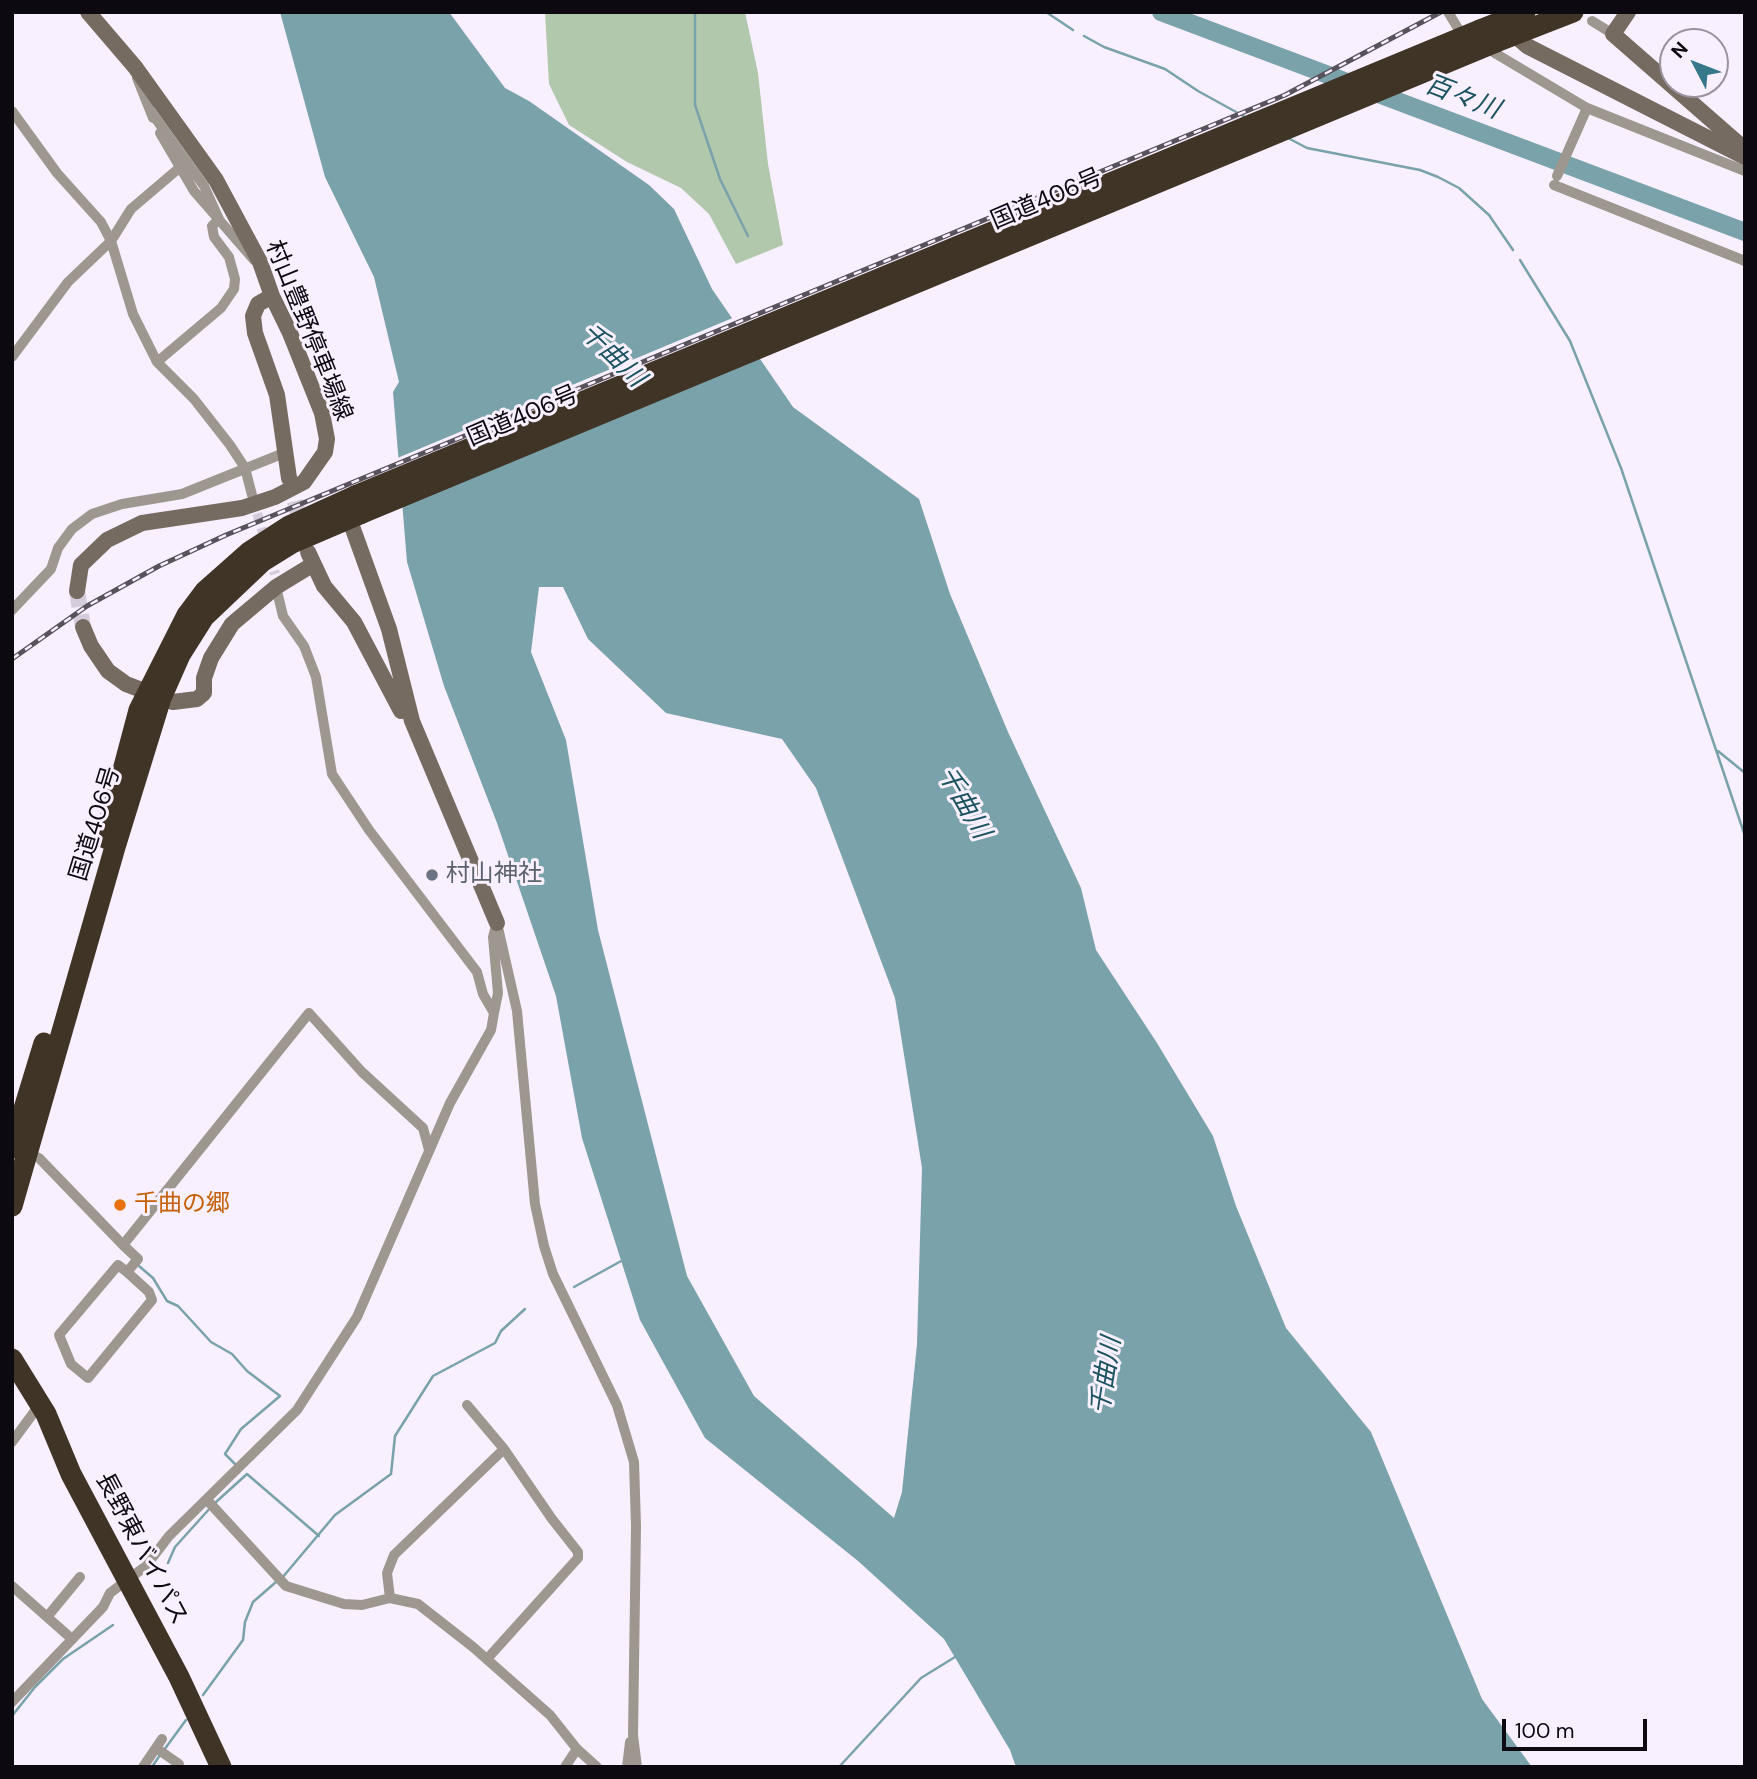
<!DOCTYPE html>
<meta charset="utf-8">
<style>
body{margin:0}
#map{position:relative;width:1757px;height:1779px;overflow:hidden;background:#f8efff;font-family:"DM Sans",sans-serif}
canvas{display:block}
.frame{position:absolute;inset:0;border:14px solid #0d0910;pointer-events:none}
.north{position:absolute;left:1659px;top:28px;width:70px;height:70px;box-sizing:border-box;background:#f8efff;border:2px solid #9a939f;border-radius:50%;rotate:312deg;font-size:19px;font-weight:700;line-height:28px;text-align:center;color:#0d0910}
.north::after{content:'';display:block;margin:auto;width:24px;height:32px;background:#37778b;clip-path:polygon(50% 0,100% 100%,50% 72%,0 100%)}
.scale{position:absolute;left:1502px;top:1719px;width:145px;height:32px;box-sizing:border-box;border:4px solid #0d0910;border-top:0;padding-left:9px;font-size:21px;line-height:24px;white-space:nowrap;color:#0d0910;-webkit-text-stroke:5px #f8efff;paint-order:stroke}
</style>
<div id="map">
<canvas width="1757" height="1779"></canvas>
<div class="frame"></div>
<div class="north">N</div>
<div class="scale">100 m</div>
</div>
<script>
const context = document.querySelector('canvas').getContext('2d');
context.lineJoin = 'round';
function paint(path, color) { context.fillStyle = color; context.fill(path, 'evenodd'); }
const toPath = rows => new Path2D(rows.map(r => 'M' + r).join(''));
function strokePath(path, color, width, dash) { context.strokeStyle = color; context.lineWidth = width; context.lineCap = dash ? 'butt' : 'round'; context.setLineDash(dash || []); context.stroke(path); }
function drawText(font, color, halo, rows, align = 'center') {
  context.font = font + ' "DM Sans","Noto Sans JP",sans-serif'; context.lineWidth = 6; context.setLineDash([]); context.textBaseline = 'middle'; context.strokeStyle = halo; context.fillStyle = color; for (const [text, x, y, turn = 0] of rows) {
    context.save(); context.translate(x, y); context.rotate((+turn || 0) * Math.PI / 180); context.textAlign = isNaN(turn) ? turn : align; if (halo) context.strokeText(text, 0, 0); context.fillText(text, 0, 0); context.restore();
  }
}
paint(toPath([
 [545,12,745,12,758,73,768,164,783,245,736,264,709,214,681,188,627,162,569,125,549,84]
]), '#b1c8ad');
paint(toPath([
 [280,12,449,12,505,88,529,101,649,185,674,209,712,289,793,407,919,499,950,594,1008,732,1081,888,1096,950,1157,1043,1213,1136,1236,1206,1286,1328,1371,1432,1482,1699,1532,1767,1016,1767,1010,1750,944,1639,858,1561,705,1438,640,1320,582,1138,556,996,497,823,444,686,407,562,393,392,399,382,374,277,325,177],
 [539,587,563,587,588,639,666,713,782,739,816,788,895,998,922,1168,917,1344,902,1492,894,1518,754,1396,687,1276,598,930,566,740,531,652]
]), '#79a2ab');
paint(toPath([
 [735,317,763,357,399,508,395,459]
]), '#f8efff');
strokePath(toPath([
 [695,12,695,105,720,179,748,236],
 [1046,12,1073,30],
 [1084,36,1104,47,1165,69,1198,91,1247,118],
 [1288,138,1307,148,1420,170,1438,177,1459,188,1489,215,1513,250],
 [1520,260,1570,341,1621,468,1745,836],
 [1718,751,1745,773],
 [139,1266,153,1278,167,1301,178,1306,211,1342,232,1354,247,1371,280,1396,241,1429,225,1454,236,1465],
 [574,1287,623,1260],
 [216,1502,247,1474,319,1536],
 [168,1563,175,1547,211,1507],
 [282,1578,335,1515,391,1474,395,1436,433,1376,495,1343,501,1331,525,1309],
 [203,1695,243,1640,245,1622,253,1602,276,1582],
 [12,1716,35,1687,63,1659,113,1625],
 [164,1750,186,1720],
 [152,1767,160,1755],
 [839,1767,921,1678,955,1657]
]), '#79a2ab', 2.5);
strokePath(toPath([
 [1161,12,1745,232]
]), '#79a2ab', 18);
strokePath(toPath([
 [253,499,275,574]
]), '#d5ccdb', 10, [10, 5]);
strokePath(toPath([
 [289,478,302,530],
 [77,591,83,627]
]), '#d5ccdb', 16, [16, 8]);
strokePath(toPath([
 [1448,12,1459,30,1467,35],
 [1592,21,1613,34],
 [1483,46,1587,108,1745,171],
 [137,78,153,118],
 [12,111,57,173,101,222,111,241,133,314,157,362,194,399,230,445,245,468,252,495],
 [151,112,204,186,219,219,212,226,214,237,229,257,235,279,234,289,221,308,157,362],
 [160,133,194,191,254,260],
 [1557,176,1587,108],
 [1554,185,1745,261],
 [12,357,68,282,111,241,131,209,178,169],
 [276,587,283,616,304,646,316,677,332,774,369,830,477,972,483,994,494,1013,498,993,493,937,496,926],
 [12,610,51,569,58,548,72,529,92,514,122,504,182,494,284,453],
 [497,923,517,1011,535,1204,544,1246,553,1274,617,1405,634,1462,636,1526,633,1735,637,1767],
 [25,1152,39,1158,123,1245,309,1013,362,1072,423,1128,429,1150],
 [123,1245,138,1259,127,1272,149,1292,152,1300,88,1378,71,1364,59,1335,118,1265,127,1272],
 [467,1405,504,1449,552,1519,578,1552,578,1558,487,1659],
 [12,1442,40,1404],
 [207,1500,286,1586,344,1604,362,1605,390,1598,418,1604,473,1647,550,1715,577,1749,597,1767],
 [12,1586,72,1639],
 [390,1598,387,1573,394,1555,504,1449],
 [47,1617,80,1577],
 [12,1702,103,1607,110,1593,146,1566,169,1536,297,1410,357,1317,450,1103,491,1030,494,1013],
 [156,1748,179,1764],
 [143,1767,162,1739],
 [565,1767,577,1749],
 [627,1767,630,1742]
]), '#9e9790', 10);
strokePath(toPath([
 [1628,12,1613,34,1740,145],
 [1513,34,1527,46,1745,157],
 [272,296,258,304,253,316,255,333,277,395,289,478],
 [349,518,389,629,412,721,497,923],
 [308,552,324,586,354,622,401,711],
 [77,591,81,565,107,540,142,523,242,508,275,497,304,482,325,452,327,439,322,413,290,333,272,296,260,262,216,180,135,67,88,12],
 [83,627,91,646,108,671,126,684,173,702,197,699,204,693,204,678,211,658,232,624,276,587,312,565]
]), '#756b61', 16);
strokePath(toPath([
 [1480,30,1525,12],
 [1496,42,1573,12],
 [105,838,139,710,187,615,205,591,249,552,289,526,355,496],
 [12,1148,44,1043],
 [12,1206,115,847,161,698,180,655,204,617,263,561,292,543,362,513],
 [12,1359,46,1414,71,1474,179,1677,221,1767]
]), '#403426', 21);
const rail = toPath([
 [12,659,87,606,159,566,226,535,1285,95,1441,12]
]);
strokePath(rail, '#58525c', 5);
strokePath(rail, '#f8efff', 2.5, [8]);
strokePath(toPath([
 [355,496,1480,30],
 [362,513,1496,42]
]), '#403426', 21);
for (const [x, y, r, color] of [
 [432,875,7,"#6b7280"],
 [120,1205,7,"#e8710a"]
]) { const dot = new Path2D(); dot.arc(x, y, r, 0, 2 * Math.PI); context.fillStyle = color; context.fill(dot); strokePath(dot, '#f8efff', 2.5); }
drawText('24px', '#0d0910', '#f8efff', [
 ["国道406号",1047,200,-23],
 ["村山豊野停車場線",308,331,68],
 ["国道406号",523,417,-23],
 ["国道406号",96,824,-73],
 ["長野東バイパス",141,1549,62]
]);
drawText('24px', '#5b616d', '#f8efff', [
 ["村山神社",446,875]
], 'left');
drawText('24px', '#c56008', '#f8efff', [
 ["千曲の郷",134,1205]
], 'left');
drawText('italic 26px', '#1b5460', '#f8efff', [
 ["百々川",1462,98,21],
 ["千曲川",612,356,44],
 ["千曲川",963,803,60],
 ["千曲川",1107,1376,-81]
]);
</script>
